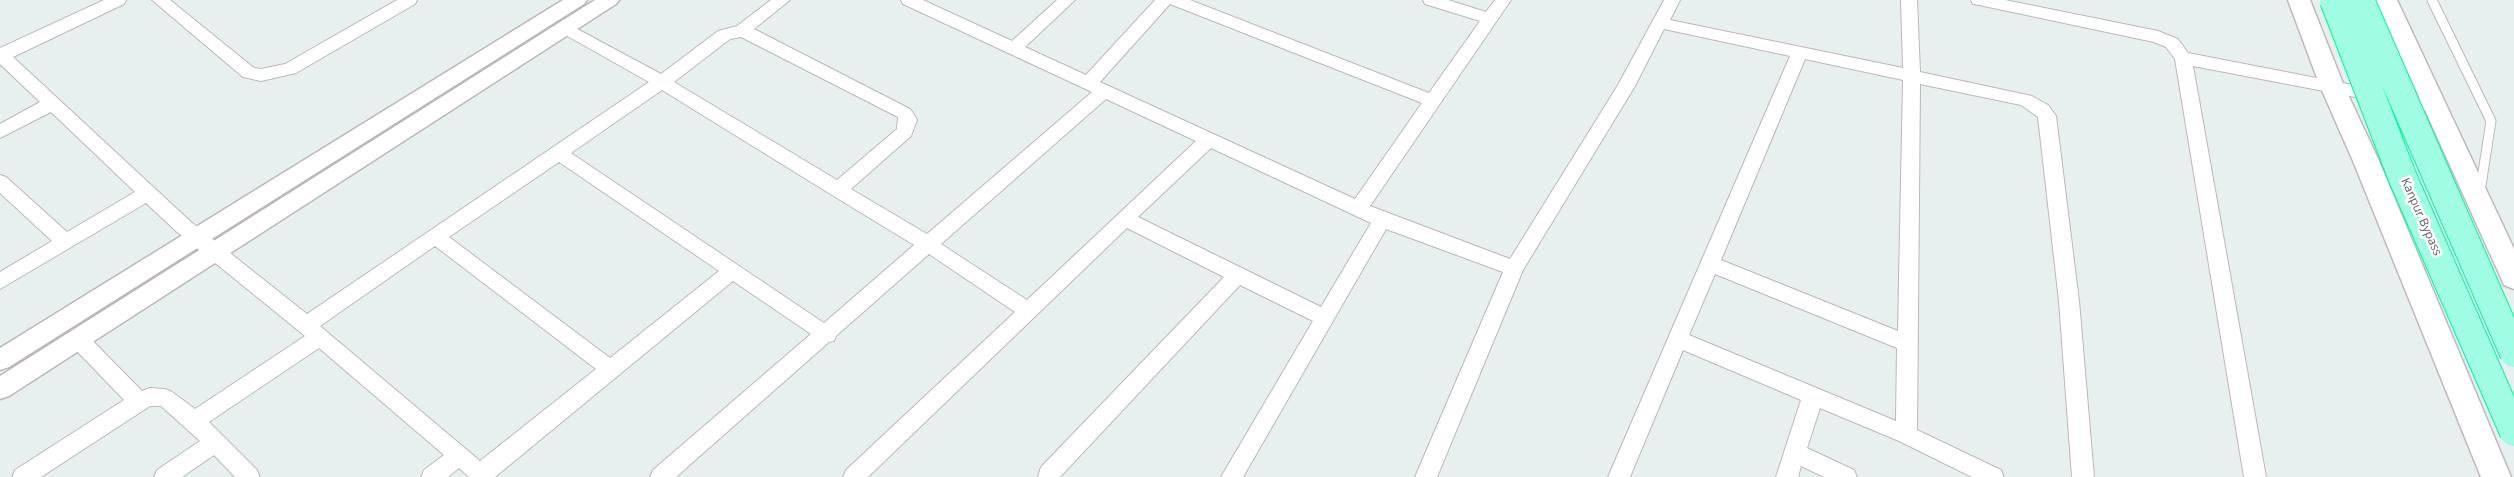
<!DOCTYPE html>
<style>
body{margin:0}
canvas{display:block;background:#e7f0ee}
</style>
<canvas width="2514" height="477"></canvas>
<script>
const context = document.querySelector('canvas').getContext('2d');
context.lineJoin = 'round';
const toPath = rows => new Path2D(rows.map(r => 'M' + r).join(''));
function strokePath(path, color, width, dash) { context.strokeStyle = color; context.lineWidth = width; context.lineCap = dash ? 'butt' : 'round'; context.setLineDash(dash || []); context.stroke(path); }
function paint(path, color) { context.fillStyle = color; context.fill(path, 'evenodd'); }
function drawText(font, color, halo, rows, align = 'center') {
  context.font = font + ' "Open Sans",sans-serif'; context.lineWidth = 5; context.setLineDash([]); context.textBaseline = 'middle'; context.strokeStyle = halo; context.fillStyle = color; for (const [text, x, y, turn = 0] of rows) {
    context.save(); context.translate(x, y); context.rotate((+turn || 0) * Math.PI / 180); context.textAlign = isNaN(turn) ? turn : align; if (halo) context.strokeText(text, 0, 0); context.fillText(text, 0, 0); context.restore();
  }
}
const service = toPath([
 [2432,0,2491,121,2480,192]
]);
const minor = toPath([
 [104,0,126,0,124,4,13,57,191,222,307,314,649,82,560,32,558,28,560,24,566,23,661,74,718,31,737,26,771,0,790,0,754,29,910,109,913,113,917,120,911,136,851,189,927,234,1092,92,903,4,901,0,923,0,1012,41,1057,0,1075,0,1025,47,1086,75,1155,0,1190,0,1429,93,1480,21,1425,4,1423,0,1448,0,1486,12,1495,0,1511,0,1370,206,1510,259,1618,85,1664,0,1680,0,1670,20,1903,68,1901,0,1917,0,1920,72,2032,96,2048,105,2056,116,2079,301,2094,477,2072,477,2059,301,2038,117,2021,105,1920,84,1917,430,2001,470,2004,477,1972,477,1899,441,1820,408,1807,448,1854,470,1857,477,1824,477,1801,466,1798,477,1776,477,1801,400,1683,350,1630,477,1608,477,1790,56,1664,29,1635,86,1523,270,1437,477,1415,477,1503,272,1386,229,1243,477,1221,477,1313,321,1240,285,1060,477,1038,477,1041,467,1224,277,1127,228,868,477,843,477,846,470,1015,312,929,254,836,336,834,341,829,342,676,477,650,477,653,470,811,334,733,281,495,477,469,477,459,468,448,477,421,477,424,470,444,455,319,348,209,422,257,470,260,477,235,477,214,455,182,477,154,477,157,470,200,441,161,406,150,406,41,477,12,477,15,470,124,400,71,345,68,339,71,333,78,331,85,333,142,391,150,388,165,389,172,392,195,409,305,336,177,232,146,203,0,289,0,272,52,241,0,193,0,175,6,177,67,232,135,192,51,112,0,138,0,124,40,102,0,64,0,48,104,0],
 [1170,4,1422,103,1355,199,1100,82,1170,4],
 [741,37,898,117,897,129,837,180,674,82,730,39,741,37],
 [1805,59,1903,80,1898,331,1721,260,1805,59],
 [662,90,832,195,914,245,824,323,571,153,662,90],
 [1106,99,1196,141,1027,300,941,244,1106,99],
 [1211,148,1371,223,1321,307,1138,217,1211,148],
 [559,162,719,271,610,358,449,237,559,162],
 [435,246,596,369,480,461,320,326,435,246],
 [1715,274,1897,348,1896,421,1689,335,1715,274],
 [152,0,170,0,254,68,261,69,285,64,397,0,417,0,415,4,296,73,261,81,243,77,152,0],
 [1971,0,2005,0,2158,31,2178,39,2188,53,2440,102,2443,106,2440,110,2434,112,2193,66,2266,477,2244,477,2175,59,2166,47,2154,42,1979,5,1973,4,1971,0]
]);
const tertiary = toPath([
 [563,0,587,0,584,4,9,367,0,370,0,348,563,0],
 [595,0,619,0,616,4,9,396,0,399,0,376,595,0]
]);
const secondary = toPath([
 [2288,0,2310,0,2344,86,2379,161,2511,477,2481,477,2353,161,2320,86,2288,0],
 [2375,0,2397,0,2514,249,2514,289,2504,285,2501,278,2375,0]
]);
strokePath(service, '#bdb7b9', 11);
strokePath(minor, '#bdb7b9', 2);
strokePath(tertiary, '#bdb7b9', 3);
strokePath(secondary, '#c0b8bc', 3);
strokePath(service, '#fff', 9);
paint(minor, '#fff');
paint(tertiary, '#fff');
paint(secondary, '#fff');
const trunkBridge = toPath([
 [2334,0,2402,176,2514,432],
 [2360,0,2514,353]
]);
strokePath(trunkBridge, '#02f69b', 30, []);
strokePath(trunkBridge, '#a0fde4', 28);
drawText('12px', '#675e63', '#fff', [
 ["Kanpur Bypass",2421,217,66]
]);
</script>
